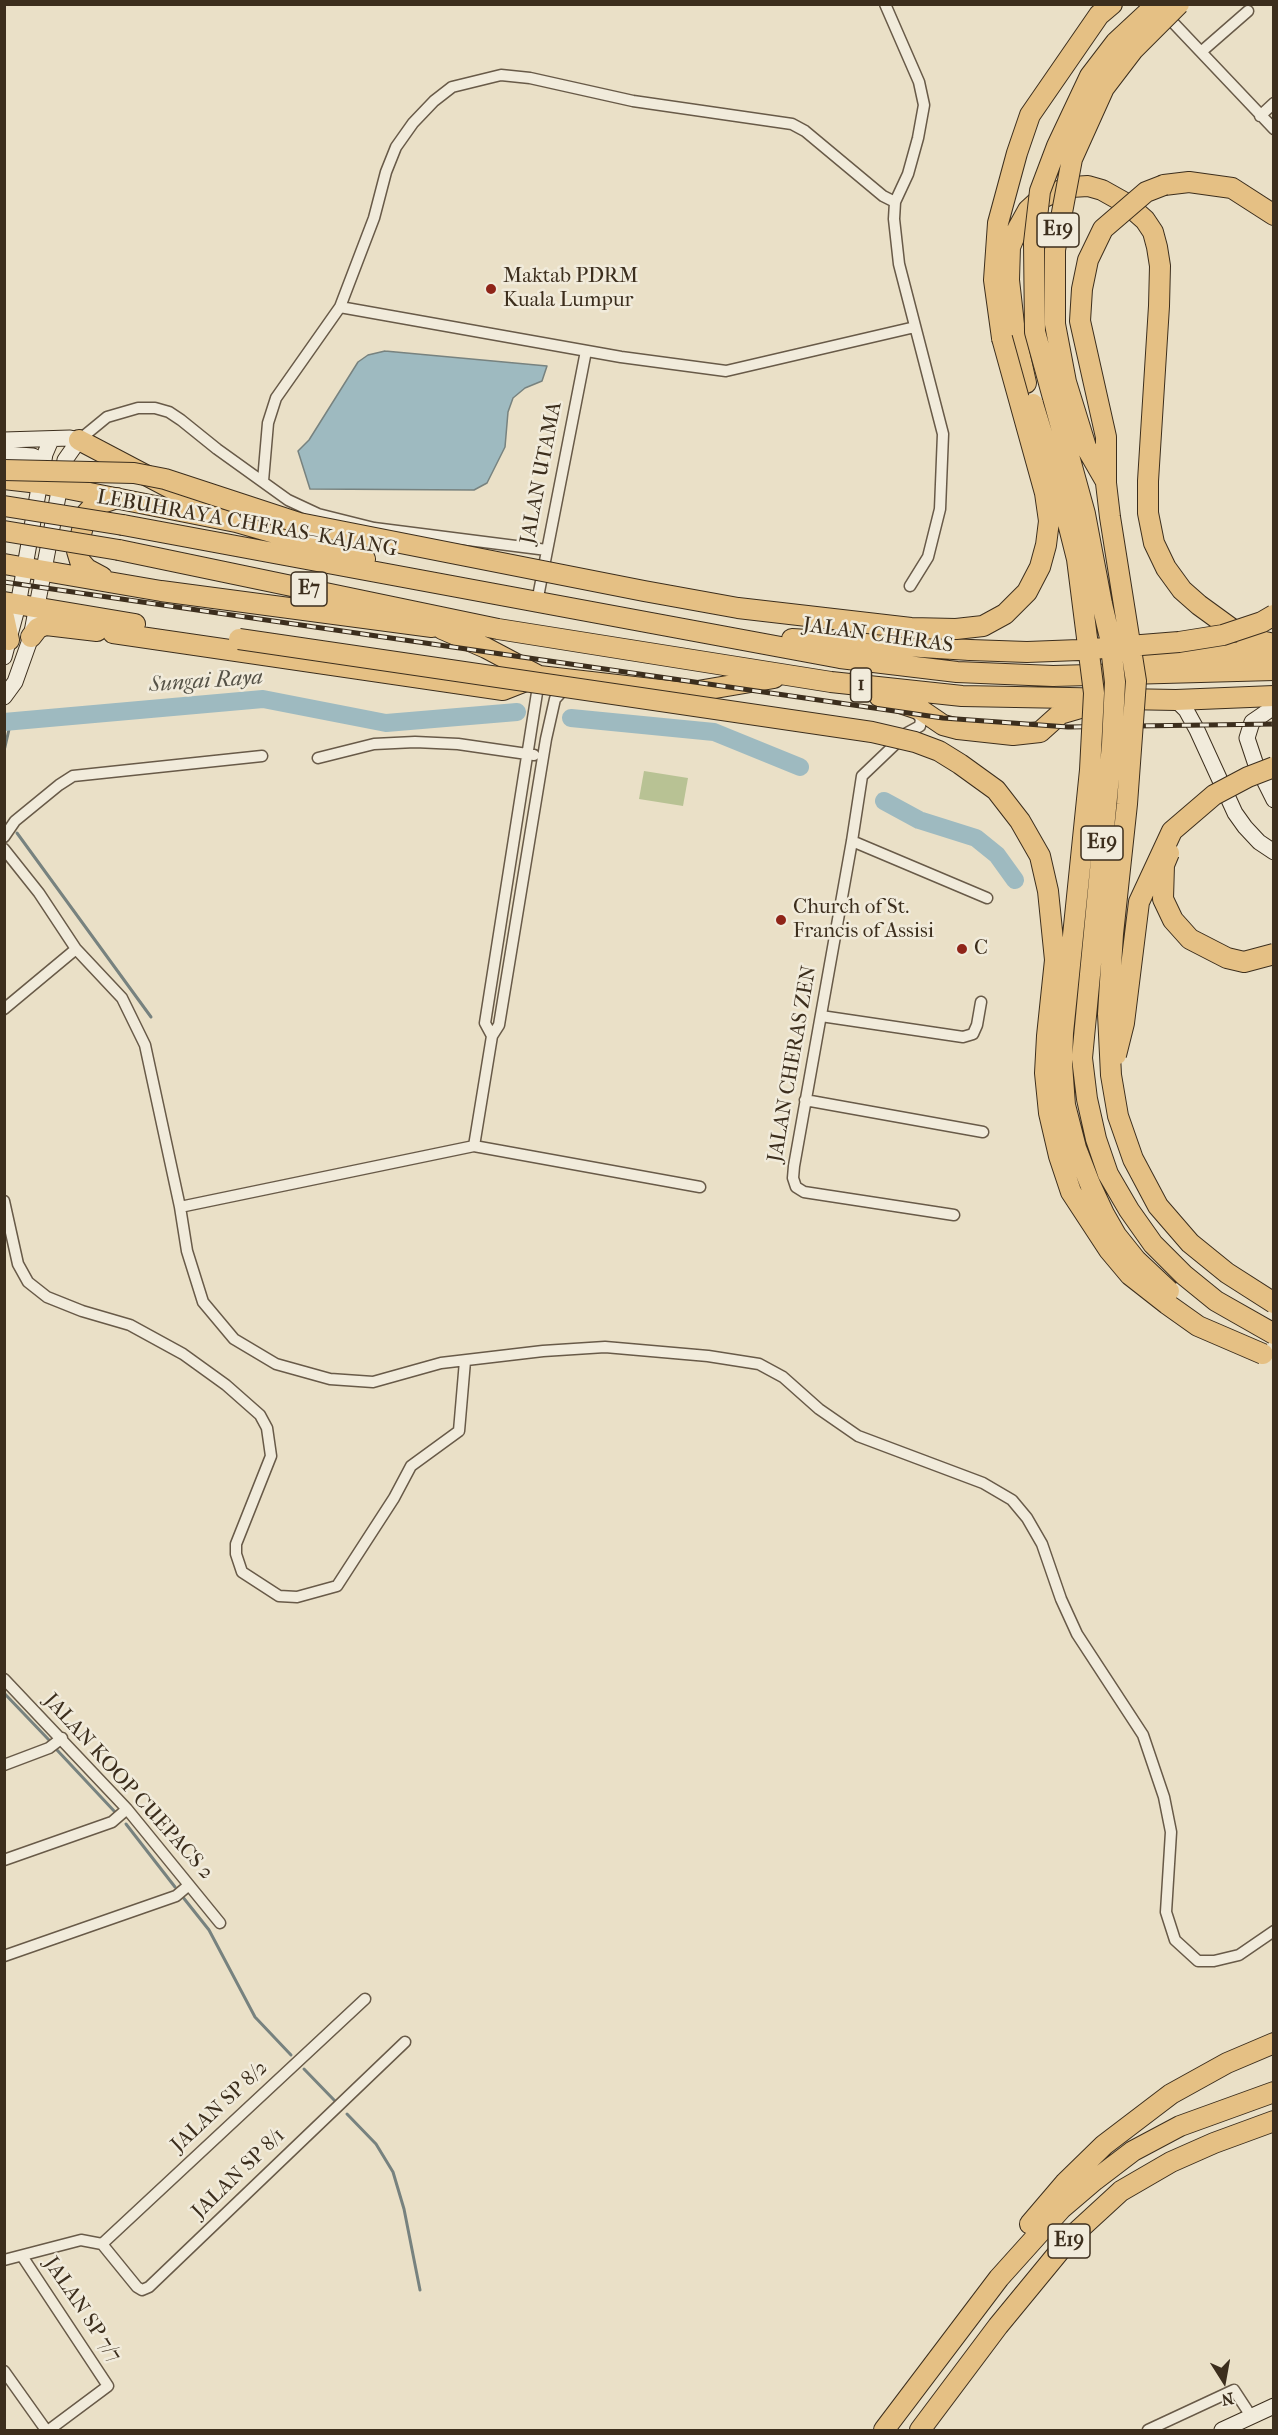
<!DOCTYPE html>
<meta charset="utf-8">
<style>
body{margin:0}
#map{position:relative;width:1278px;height:2435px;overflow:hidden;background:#eae0c7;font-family:"IM FELL French Canon",serif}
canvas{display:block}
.frame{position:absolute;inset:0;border:6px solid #3c2e1d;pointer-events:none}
.north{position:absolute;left:1194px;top:2351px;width:60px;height:60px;-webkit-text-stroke:4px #f1ebdb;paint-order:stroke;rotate:169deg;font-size:16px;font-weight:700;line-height:24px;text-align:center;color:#3c2e1d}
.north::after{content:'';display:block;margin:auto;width:21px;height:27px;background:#3c2e1d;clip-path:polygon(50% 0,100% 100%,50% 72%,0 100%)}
</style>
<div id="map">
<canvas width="1278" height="2435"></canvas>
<div class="frame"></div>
<div class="north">N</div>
</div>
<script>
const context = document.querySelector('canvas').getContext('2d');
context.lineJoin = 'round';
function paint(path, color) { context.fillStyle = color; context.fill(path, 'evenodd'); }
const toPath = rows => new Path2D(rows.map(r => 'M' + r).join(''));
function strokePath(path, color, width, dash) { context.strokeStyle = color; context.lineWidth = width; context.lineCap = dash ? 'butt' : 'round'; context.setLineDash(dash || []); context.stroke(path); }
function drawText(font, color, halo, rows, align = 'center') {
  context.font = font + ' "IM FELL French Canon",serif'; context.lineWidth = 5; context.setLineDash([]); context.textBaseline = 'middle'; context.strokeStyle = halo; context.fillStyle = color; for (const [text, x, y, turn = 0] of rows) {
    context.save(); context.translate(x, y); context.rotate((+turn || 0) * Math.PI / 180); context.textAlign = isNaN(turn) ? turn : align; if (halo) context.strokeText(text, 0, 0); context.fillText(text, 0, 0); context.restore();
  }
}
paint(toPath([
 [644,771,688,778,683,806,639,799]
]), '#b8c294');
const water = toPath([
 [385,351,547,366,542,381,525,388,513,398,508,412,505,447,487,483,474,490,310,489,298,451,309,440,358,362,368,355,385,351]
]);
paint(water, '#9ebac0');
strokePath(water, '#77827f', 1.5);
strokePath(toPath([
 [4,751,11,721],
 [17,833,151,1017],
 [4,1693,49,1740],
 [57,1750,115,1812],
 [126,1824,175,1887],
 [182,1896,209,1930,255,2017,291,2055],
 [304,2069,335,2101],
 [347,2114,376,2144,393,2172,404,2209,420,2290]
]), '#77827f', 3);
strokePath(toPath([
 [571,718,714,732,800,767],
 [4,722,263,699,386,723,517,712],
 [884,801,919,820,976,838,997,855,1015,880]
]), '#9ebac0', 18);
const street = toPath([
 [885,4,919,82,924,105,918,138,908,174,895,202,894,219,899,264,943,434,940,509,928,557,910,586],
 [1164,13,1274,129],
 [1201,52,1248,11],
 [1260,116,1274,103],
 [340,307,621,357,726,371,915,327],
 [79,440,107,417,138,408,155,408,169,412,181,420,217,449,288,500,318,514,374,528,547,550],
 [263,481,268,423,276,398,340,307,374,218,386,172,396,147,413,123,434,101,452,87,501,75,530,78,633,101,792,124,805,131,883,196,895,202],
 [537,602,586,351],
 [914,709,921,719,920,726,907,733,862,776,852,841,794,1166,793,1178,796,1187,804,1192,954,1215],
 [318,758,374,744,415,742,458,744,534,755],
 [4,837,15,821,59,785,73,776,262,756],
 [852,841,987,898],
 [4,849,39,893,76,949,122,998,145,1045,180,1207,187,1251,203,1302,234,1339,276,1364,330,1379,373,1382,441,1363,543,1351,605,1347,708,1356,759,1364,783,1377,819,1409,858,1436,983,1483,1012,1500,1027,1518,1042,1544,1061,1599,1077,1634,1143,1735,1164,1797,1171,1832,1166,1912,1175,1940,1198,1961,1214,1961,1239,1955,1274,1931],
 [4,1009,76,949],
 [821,1016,963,1037,973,1034,977,1025,981,1002],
 [492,1036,485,1023,539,680],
 [805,1100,983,1132],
 [474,1146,492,1036,499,1025,546,739,555,699,567,686],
 [4,1201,18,1264,28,1282,47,1297,82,1311,130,1325,183,1354,226,1385,260,1415,267,1428,271,1456,236,1544,236,1554,242,1572,279,1596,297,1597,337,1586,394,1498,411,1466,459,1431,465,1361],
 [180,1207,474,1146,700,1187],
 [4,1679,127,1809,220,1923],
 [4,1765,49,1748,62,1738],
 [4,1860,112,1822,127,1809],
 [4,1956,176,1896,189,1885],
 [102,2244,137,2287,142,2290,149,2287,405,2042],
 [102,2244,365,1999],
 [22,2256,108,2386,49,2430],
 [4,2260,81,2240,102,2244],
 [4,2371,46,2430],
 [1148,2430,1234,2390,1251,2416]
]);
const secondary = toPath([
 [4,440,70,438,79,440,65,460,31,637,15,682,4,697],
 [4,454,33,456,43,463],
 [4,657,18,605,45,454,51,440],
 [1176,700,1186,710,1197,730,1235,813,1245,827,1259,842,1274,852],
 [1274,707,1252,722,1247,738,1255,762,1274,800],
 [1222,2430,1274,2406]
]);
const highway = toPath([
 [1164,185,1189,182,1232,188,1274,215],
 [1002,338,994,280,998,223,1017,153,1030,115,1099,15,1112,4],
 [1026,383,1015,333,1009,280,1010,247,1018,228,1028,210,1040,199,1053,193,1071,187,1088,186,1102,190,1127,204,1145,220,1153,232,1157,247,1160,266,1159,306,1148,481,1148,513,1154,543,1166,568,1182,590,1199,605,1232,629,1256,640,1274,644],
 [79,440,212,510],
 [4,479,39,483,236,522,365,559],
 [123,525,840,658,957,672,1053,676,1274,670],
 [119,550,498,629,831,682,962,696,1176,700,1274,696],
 [4,564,161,591,432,627],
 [102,577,87,569,80,561,77,551,86,514,93,506,117,498],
 [4,602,135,624],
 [4,617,9,640],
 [442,629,486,648,539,676,686,693,774,678],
 [113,633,503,690,531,679],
 [31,637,38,628,46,625,97,631],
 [792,639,970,650],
 [1126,663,1169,657,1273,650],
 [879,696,921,710,943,725,958,729,1013,735,1040,732,1060,714,1091,705],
 [1030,2224,1065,2183,1104,2145,1171,2094,1227,2063,1274,2043],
 [884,2430,999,2278,1061,2209,1095,2180,1133,2151,1180,2126,1274,2092],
 [920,2430,998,2326,1072,2236,1121,2191,1171,2162,1214,2143,1274,2121]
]);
strokePath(street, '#685a48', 13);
strokePath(secondary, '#3c2e1d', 17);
strokePath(highway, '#3c2e1d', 22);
strokePath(street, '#f1ebdb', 10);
strokePath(secondary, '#f1ebdb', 15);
strokePath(highway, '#e5c084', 20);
const rail = toPath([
 [4,582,943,718,1068,727,1274,724]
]);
strokePath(rail, '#3c2e1d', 5);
strokePath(rail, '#f1ebdb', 3, [9]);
const highwayBridge = toPath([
 [1157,4,1116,42,1090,76,1057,146,1040,191,1034,243,1035,332,1085,514,1102,604,1110,638,1115,682,1112,745,1082,1058,1087,1099,1096,1139,1108,1174,1129,1210,1153,1244,1184,1275,1216,1301,1274,1334],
 [1164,185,1146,192,1103,229,1088,260,1082,289,1080,321,1106,437,1106,483,1110,517,1136,681,1127,804,1113,934,1108,1014,1111,1075,1118,1116,1133,1159,1158,1206,1190,1243,1227,1273,1274,1303],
 [1033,404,1061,495,1077,559,1094,693,1090,770,1063,1033,1062,1064,1065,1105,1076,1148,1090,1184,1104,1214,1116,1235,1136,1260,1169,1291],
 [4,470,134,473,165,479,299,523,644,591,738,608,911,628,956,629,983,626,1005,614,1027,592,1040,567,1046,545,1049,521,1045,493,1002,338],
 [1105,480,1086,447,1066,382,1055,324,1055,250,1072,159,1104,88,1133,50,1179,4],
 [4,506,123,525],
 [4,531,119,550],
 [239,639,872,732,915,742,939,751,960,764,996,790,1020,821,1040,856,1048,891,1055,960,1047,1036,1045,1073,1049,1113,1059,1156,1071,1192,1109,1250,1130,1275,1167,1304,1198,1326,1263,1354],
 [970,650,1027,652,1079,650,1179,642,1223,635,1262,622,1274,615],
 [1169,853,1164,865,1163,899,1173,920,1190,939,1227,958,1244,962,1274,954],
 [1116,1055,1124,1023,1139,902,1172,831,1214,795,1248,777,1274,767]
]);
strokePath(highwayBridge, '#3c2e1d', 22, []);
strokePath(highwayBridge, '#e5c084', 20);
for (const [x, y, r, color] of [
 [491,289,6,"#8f2418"],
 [781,920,6,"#8f2418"],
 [962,949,6,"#8f2418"]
]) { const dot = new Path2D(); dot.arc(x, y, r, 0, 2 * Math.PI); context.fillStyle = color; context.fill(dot); strokePath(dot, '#f1ebdb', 2); }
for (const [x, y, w] of [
 [1058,230,42],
 [309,589,36],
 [861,685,21],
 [1102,843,42],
 [1069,2241,42]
]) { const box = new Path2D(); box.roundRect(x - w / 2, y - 17, w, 34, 4.5); context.fillStyle = '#f1ebdb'; context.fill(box); strokePath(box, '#3c2e1d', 1.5); }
drawText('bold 20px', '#3c2e1d', null, [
 ["E19",1058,230],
 ["E7",309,589],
 ["1",861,685],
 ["E19",1102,843],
 ["E19",1069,2241]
]);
drawText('21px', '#3c2e1d', '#f1ebdb', [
 ["Maktab PDRM",503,277],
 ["Kuala Lumpur",503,301],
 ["Church of St.",793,908],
 ["Francis of Assisi",793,932],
 ["C",974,949]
], 'left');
drawText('21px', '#3c2e1d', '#f1ebdb', [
 ["JALAN UTAMA",542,473,-79],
 ["LEBUHRAYA CHERAS–KAJANG",247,524,10],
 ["JALAN CHERAS",878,636,8],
 ["JALAN CHERAS ZEN",793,1064,-80],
 ["JALAN KOOP CUEPACS 2",128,1787,48],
 ["JALAN SP 8/2",220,2107,-43],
 ["JALAN SP 8/1",239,2174,-44],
 ["JALAN SP 7/7",82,2310,56]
]);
drawText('italic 22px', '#545146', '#f1ebdb', [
 ["Sungai Raya",206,682,-4]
]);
</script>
